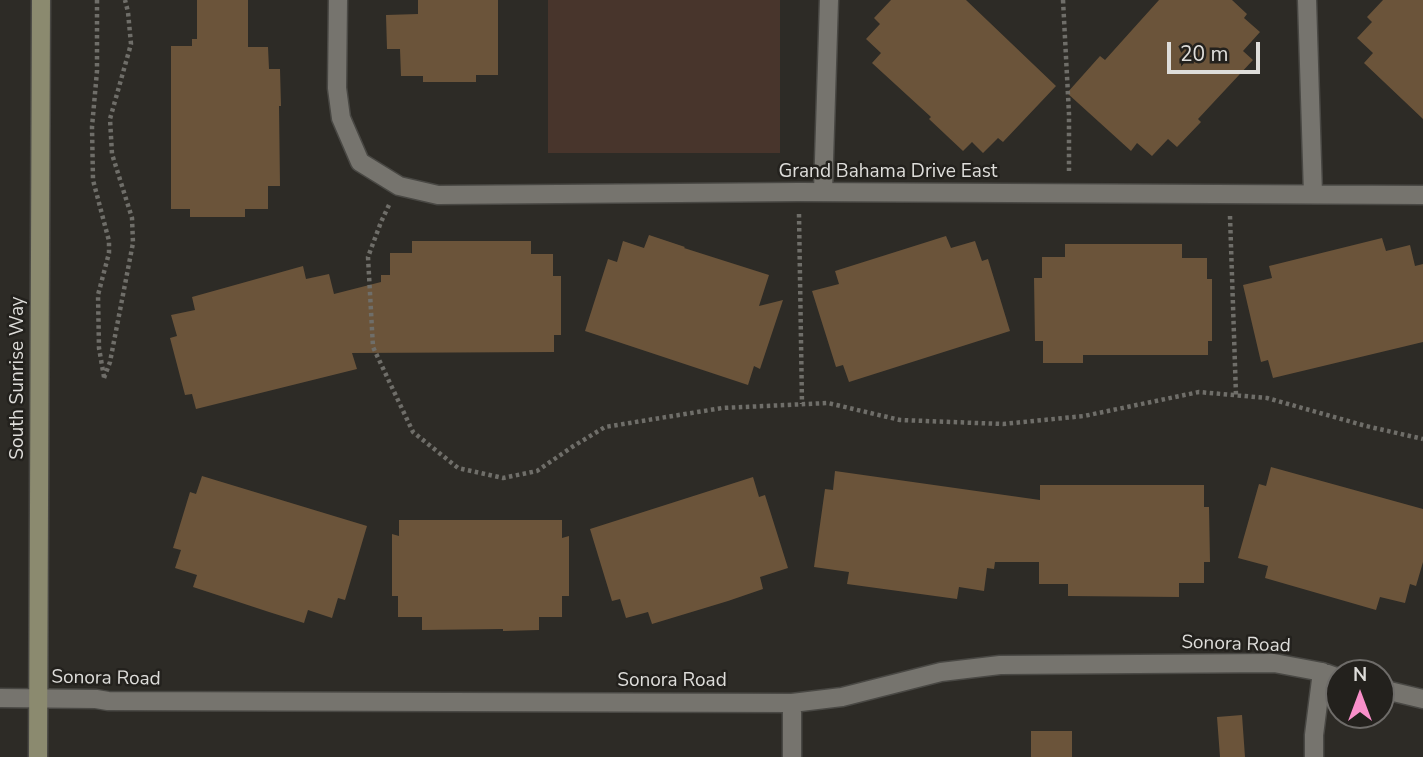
<!DOCTYPE html>
<style>
body{margin:0}
#map{position:relative;width:1423px;height:757px;overflow:hidden;background:#2d2b26;font-family:"Nunito Sans",sans-serif}
canvas{display:block}
.north{position:absolute;left:1325px;top:659px;width:70px;height:70px;box-sizing:border-box;background:#23211d;border:2px solid #6e6c69;border-radius:50%;rotate:0deg;font-size:19px;font-weight:700;line-height:28px;text-align:center;color:#deddda}
.north::after{content:'';display:block;margin:auto;width:24px;height:32px;background:#f98fca;clip-path:polygon(50% 0,100% 100%,50% 72%,0 100%)}
.scale{position:absolute;left:1167px;top:42px;width:93px;height:32px;box-sizing:border-box;border:4px solid #deddda;border-top:0;padding-left:9px;font-size:21px;line-height:24px;white-space:nowrap;color:#deddda;-webkit-text-stroke:5px #23211d;paint-order:stroke}
</style>
<div id="map">
<canvas width="1423" height="757"></canvas>
<div class="north">N</div>
<div class="scale">20 m</div>
</div>
<script>
const context = document.querySelector('canvas').getContext('2d');
context.lineJoin = 'round';
function paint(path, color) { context.fillStyle = color; context.fill(path, 'evenodd'); }
const toPath = rows => new Path2D(rows.map(r => 'M' + r).join(''));
function strokePath(path, color, width, dash) { context.strokeStyle = color; context.lineWidth = width; context.lineCap = dash ? 'butt' : 'round'; context.setLineDash(dash || []); context.stroke(path); }
function drawText(font, color, halo, rows, align = 'center') {
  context.font = font + ' "Nunito Sans",sans-serif'; context.lineWidth = 5; context.setLineDash([]); context.textBaseline = 'middle'; context.strokeStyle = halo; context.fillStyle = color; for (const [text, x, y, turn = 0] of rows) {
    context.save(); context.translate(x, y); context.rotate((+turn || 0) * Math.PI / 180); context.textAlign = isNaN(turn) ? turn : align; if (halo) context.strokeText(text, 0, 0); context.fillText(text, 0, 0); context.restore();
  }
}
paint(toPath([
 [548,0,780,0,780,153,548,153]
]), '#48352c');
paint(toPath([
 [197,0,248,0,248,47,268,47,269,69,280,69,281,106,279,106,280,186,268,186,268,209,245,209,245,217,190,217,190,209,171,209,171,46,192,46,192,39,197,39],
 [418,0,498,0,498,75,476,75,476,82,423,82,423,76,401,76,400,49,387,49,386,15,418,14],
 [891,0,966,0,1056,86,1003,142,998,138,983,153,972,142,963,151,929,119,931,117,872,63,881,53,866,39,880,24,874,18],
 [1159,0,1232,0,1247,14,1244,18,1260,32,1243,51,1253,60,1198,119,1201,122,1177,147,1168,139,1152,156,1137,143,1131,151,1067,93,1100,56,1105,60],
 [1383,0,1423,0,1423,119,1364,63,1373,53,1357,38,1372,22,1367,17],
 [649,235,685,247,684,248,769,275,759,306,783,300,760,369,754,366,748,385,585,331,608,259,617,262,623,241,644,248],
 [946,236,951,248,975,241,982,261,988,259,1010,331,849,382,843,365,836,367,812,291,839,284,835,271],
 [1382,238,1386,251,1410,245,1415,266,1423,264,1423,342,1273,378,1268,360,1261,362,1243,285,1272,278,1269,266],
 [412,241,531,241,531,254,553,254,553,276,561,276,561,335,554,335,554,352,352,353,357,369,196,409,192,394,185,395,170,338,177,336,171,315,195,310,192,297,303,266,306,279,329,274,334,294,381,282,381,275,390,275,390,253,412,253],
 [1065,244,1182,244,1182,258,1207,258,1207,279,1212,279,1212,341,1208,341,1208,355,1083,355,1083,363,1043,363,1043,341,1035,341,1034,278,1042,278,1042,257,1065,257],
 [1271,467,1423,509,1423,562,1416,586,1410,584,1405,603,1380,597,1376,610,1265,578,1268,566,1238,558,1259,484,1266,486],
 [835,471,1040,500,1040,485,1204,485,1204,507,1209,507,1210,562,1204,562,1204,583,1179,583,1179,597,1068,596,1068,584,1039,584,1039,562,995,562,994,569,987,568,984,591,959,587,957,599,847,584,849,572,814,567,825,489,833,490],
 [202,476,367,526,345,600,338,598,332,618,308,610,304,623,269,612,193,587,197,575,175,568,181,550,173,548,190,492,196,494],
 [753,477,759,497,765,495,788,568,760,577,763,589,728,601,652,624,648,612,626,618,620,599,612,601,590,529],
 [399,520,562,520,562,538,569,536,569,596,562,596,562,617,539,617,539,630,503,631,503,629,422,630,422,617,398,617,398,596,392,596,392,534,399,536],
 [1242,715,1245,757,1220,757,1217,717],
 [1031,731,1072,731,1072,757,1031,757]
]), '#6b543a');
const street = toPath([
 [338,0,337,88,341,118,360,162,399,186,438,195,799,192,1423,195],
 [1307,0,1313,194],
 [823,192,829,0],
 [1381,689,1423,699],
 [0,698,96,699,108,701,792,703,842,697,941,672,1000,665,1274,663,1322,672,1339,678],
 [792,757,792,703],
 [1314,757,1314,735,1322,672]
]);
const secondary = toPath([
 [38,757,41,0]
]);
strokePath(street, '#494844', 21);
strokePath(secondary, '#494844', 21);
strokePath(toPath([
 [97,0,97,71,92,127,93,180,109,241,109,253,98,295,99,348,104,377],
 [1063,0,1069,114,1069,171],
 [389,205,381,222,368,257,373,347,413,432,458,468,503,478,537,471,572,447,605,427,722,408,828,403,900,420,1003,424,1084,416,1199,392,1267,398,1366,426,1423,439],
 [799,214,802,404],
 [1230,216,1236,395],
 [104,378,110,362,133,243,132,218,112,154,110,119,131,44,128,12,125,0]
]), '#6f6e69', 4.5, [3.5, 3.5]);
strokePath(street, '#76746e', 18);
strokePath(secondary, '#8b8a6f', 18);
drawText('19px', '#deddda', '#23211d', [
 ["Grand Bahama Drive East",888,172],
 ["South Sunrise Way",18,378,-90],
 ["Sonora Road",1236,645,2],
 ["Sonora Road",106,679,1],
 ["Sonora Road",672,681]
]);
</script>
